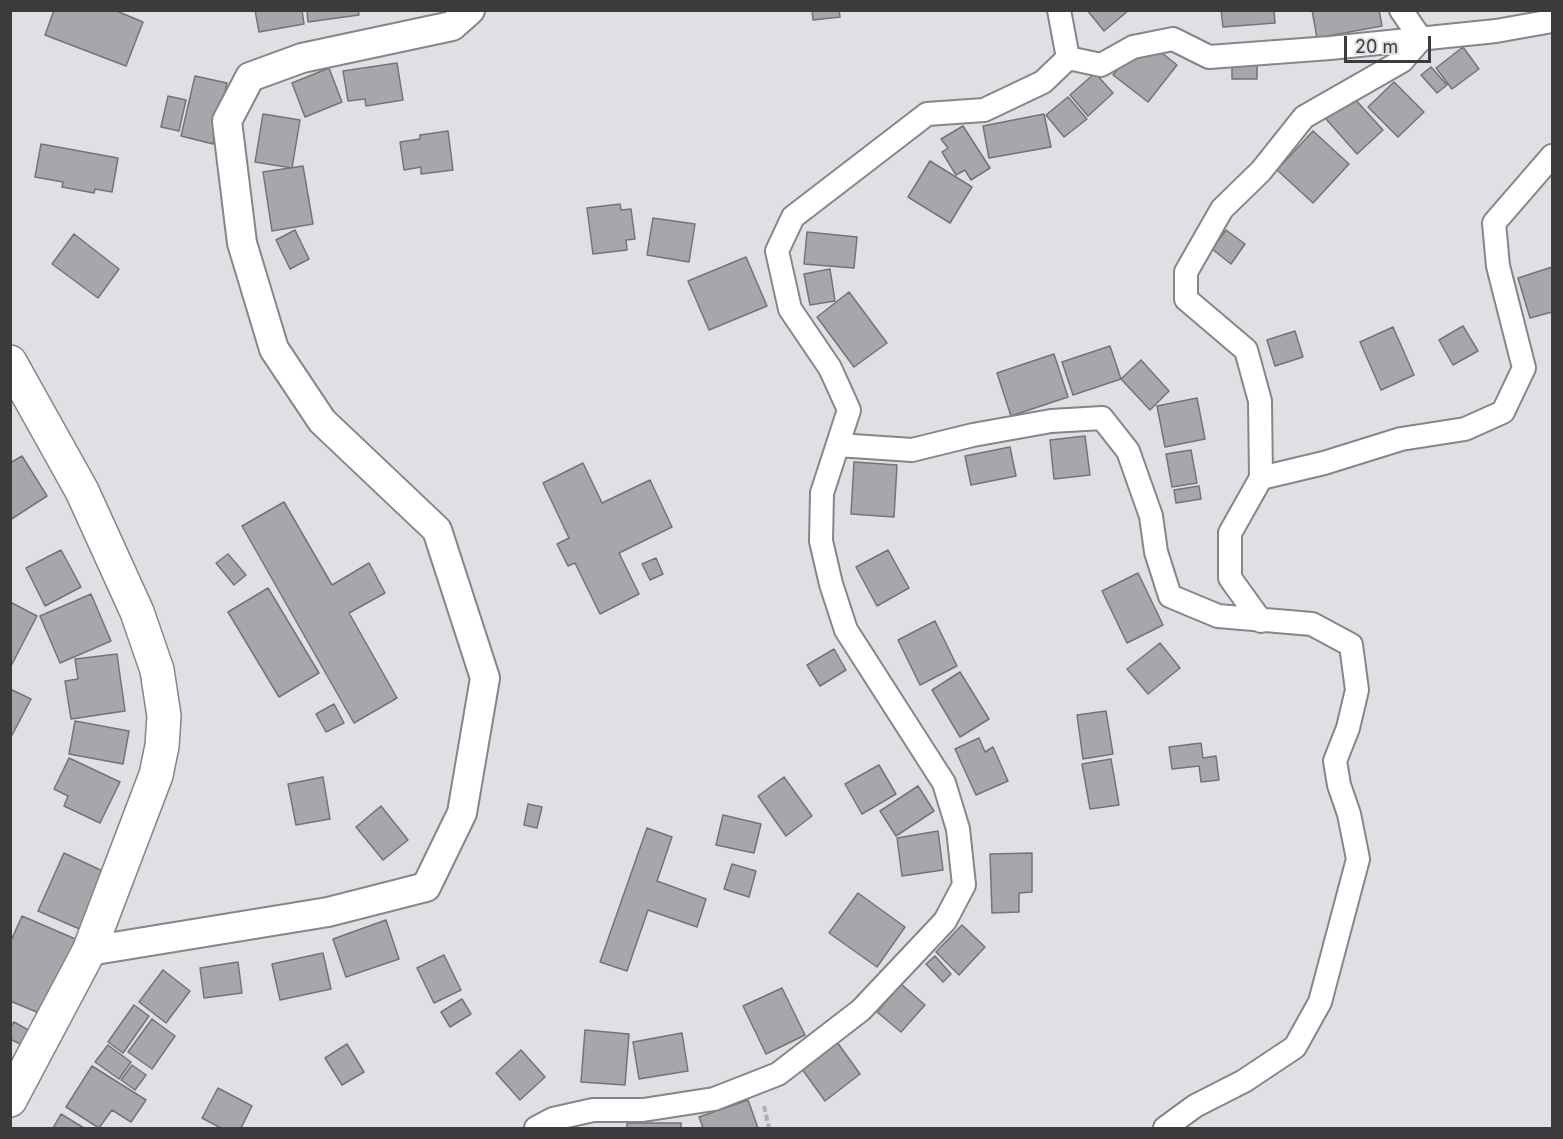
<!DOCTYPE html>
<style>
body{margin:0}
#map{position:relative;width:1563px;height:1139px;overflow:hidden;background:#dee0e3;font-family:Inter,sans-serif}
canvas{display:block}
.frame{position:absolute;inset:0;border:12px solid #3b3b3d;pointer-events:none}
.scale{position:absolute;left:1344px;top:36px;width:87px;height:27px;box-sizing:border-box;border:3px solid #3b3b3d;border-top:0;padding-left:8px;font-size:18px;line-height:21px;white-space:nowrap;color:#3b3b3d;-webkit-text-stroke:4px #dee0e3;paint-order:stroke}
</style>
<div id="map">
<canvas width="1563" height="1139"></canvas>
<div class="frame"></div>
<div class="scale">20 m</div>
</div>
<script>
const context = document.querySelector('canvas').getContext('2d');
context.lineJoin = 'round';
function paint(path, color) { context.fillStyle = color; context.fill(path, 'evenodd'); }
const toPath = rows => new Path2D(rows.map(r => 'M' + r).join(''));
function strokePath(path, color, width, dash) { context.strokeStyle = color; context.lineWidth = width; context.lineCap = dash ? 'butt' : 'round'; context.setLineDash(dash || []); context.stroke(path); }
const building = toPath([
 [54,10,114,10,143,22,126,66,45,35,54,10],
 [255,10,302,10,304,24,259,32,255,10],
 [307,10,358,10,359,15,308,22,307,10],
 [812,10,839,10,840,17,813,20,812,10],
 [1087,10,1129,10,1104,31,1087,10],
 [1221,10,1274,10,1275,23,1223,27,1221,10],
 [1312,10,1379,10,1382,26,1317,38,1312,10],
 [1143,38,1177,65,1148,102,1113,75,1143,38],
 [1463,47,1479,69,1452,89,1436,68,1463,47],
 [1232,53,1257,54,1257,79,1232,79,1232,53],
 [397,63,403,100,366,106,365,99,348,101,343,71,397,63],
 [1431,67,1447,85,1437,93,1421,75,1431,67],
 [329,68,342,102,305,117,292,83,329,68],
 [1095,73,1113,93,1088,116,1070,95,1095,73],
 [195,76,227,83,213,144,181,136,195,76],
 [1394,82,1424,112,1398,137,1368,107,1394,82],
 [168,96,186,100,179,131,161,127,168,96],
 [1352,96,1383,130,1357,154,1326,119,1352,96],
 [1068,97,1087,119,1064,137,1046,115,1068,97],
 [263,114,300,120,292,168,255,162,263,114],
 [1044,114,1051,147,989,158,983,126,1044,114],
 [963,126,990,168,971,180,965,170,956,175,942,152,948,148,941,139,963,126],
 [448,131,453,170,421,174,421,167,404,170,400,142,420,139,420,135,448,131],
 [1313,131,1349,164,1313,203,1277,170,1313,131],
 [41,144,118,158,112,192,95,189,94,193,62,187,63,182,35,177,41,144],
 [930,161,972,187,950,223,908,197,930,161],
 [303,166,313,224,272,231,263,172,303,166],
 [620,204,621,210,631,209,635,239,626,240,627,250,593,254,587,208,620,204],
 [653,218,695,224,689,262,647,255,653,218],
 [295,230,309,259,290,269,276,240,295,230],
 [1226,230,1245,244,1231,264,1212,249,1226,230],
 [807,232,857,237,854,268,804,264,807,232],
 [74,234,119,269,98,298,52,264,74,234],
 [746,257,767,306,709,330,688,281,746,257],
 [1552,267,1552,312,1530,318,1518,278,1552,267],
 [830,269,835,301,810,305,804,274,830,269],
 [849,292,887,343,854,367,817,317,849,292],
 [1463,326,1478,351,1453,365,1439,340,1463,326],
 [1393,327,1414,375,1381,390,1360,342,1393,327],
 [1295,331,1303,357,1275,366,1267,340,1295,331],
 [1110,346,1121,379,1073,395,1062,362,1110,346],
 [1054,354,1068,397,1011,416,997,373,1054,354],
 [1141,360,1169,391,1150,410,1121,379,1141,360],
 [1197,398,1205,439,1165,447,1157,406,1197,398],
 [1085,436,1090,475,1054,479,1050,440,1085,436],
 [1010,447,1016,476,971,485,965,456,1010,447],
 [1191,450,1197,483,1172,487,1166,454,1191,450],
 [22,456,47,496,10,520,10,463,22,456],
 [854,462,897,465,894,517,851,514,854,462],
 [583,463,602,503,650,480,672,527,619,553,639,594,600,614,575,563,568,566,557,544,569,538,543,483,583,463],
 [1199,486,1201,499,1176,503,1174,490,1199,486],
 [284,502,332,585,369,563,385,593,349,613,397,698,354,723,242,526,284,502],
 [61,550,81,587,45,606,26,568,61,550],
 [888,550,909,588,877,606,856,567,888,550],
 [228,554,246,575,234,585,216,563,228,554],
 [656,558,663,574,650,580,642,564,656,558],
 [1138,573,1163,625,1127,643,1102,591,1138,573],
 [268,588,319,673,279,697,228,612,268,588],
 [91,594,111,641,60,663,40,616,91,594],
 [12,603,37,616,10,668,10,605,12,603],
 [935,621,957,666,920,685,898,640,935,621],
 [1160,643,1180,668,1148,694,1127,669,1160,643],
 [834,649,846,670,820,686,807,665,834,649],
 [117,654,125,711,71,719,65,681,78,679,75,659,117,654],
 [960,672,989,719,960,737,932,690,960,672],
 [10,689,31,699,10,739,10,689],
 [334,704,344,723,326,732,316,714,334,704],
 [1106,711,1113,754,1083,759,1077,715,1106,711],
 [75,721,129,731,123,764,69,754,75,721],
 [979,738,985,752,993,747,1008,781,976,795,955,749,979,738],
 [1201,743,1203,758,1216,756,1219,780,1201,782,1199,766,1172,769,1169,747,1201,743],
 [69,758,120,782,100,823,64,806,68,796,54,789,69,758],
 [1111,759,1119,805,1090,809,1082,764,1111,759],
 [879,765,896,794,862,814,845,784,879,765],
 [323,777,330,819,296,825,288,784,323,777],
 [784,777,812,816,786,836,758,796,784,777],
 [918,786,934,811,896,836,880,811,918,786],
 [528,804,542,807,537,828,524,825,528,804],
 [381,806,408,840,383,860,356,827,381,806],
 [723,815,761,824,754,853,716,845,723,815],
 [647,828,672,837,657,881,706,899,697,927,648,910,627,971,600,962,647,828],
 [938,831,943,870,902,876,897,838,938,831],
 [64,853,107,873,82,930,38,911,64,853],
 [1032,853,1032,892,1019,893,1019,912,992,913,990,854,1032,853],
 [732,864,756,871,749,897,724,889,732,864],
 [858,893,905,927,877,967,829,933,858,893],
 [22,916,80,941,49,1017,10,1001,10,943,22,916],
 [386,920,399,959,346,977,333,939,386,920],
 [962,925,985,947,959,975,936,952,962,925],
 [323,953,331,989,280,1000,272,964,323,953],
 [444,955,461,990,434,1003,417,968,444,955],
 [935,956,951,974,943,982,926,964,935,956],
 [238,962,242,993,204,998,200,968,238,962],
 [163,970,190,991,166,1023,139,1002,163,970],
 [901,984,925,1005,901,1032,877,1012,901,984],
 [782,988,805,1035,766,1054,743,1006,782,988],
 [462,999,471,1014,450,1027,441,1012,462,999],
 [134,1005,149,1016,123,1053,108,1042,134,1005],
 [152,1019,175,1036,152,1069,128,1052,152,1019],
 [14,1022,32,1032,24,1046,10,1039,10,1028,14,1022],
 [585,1030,629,1034,625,1085,581,1082,585,1030],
 [682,1033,688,1071,639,1079,633,1042,682,1033],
 [837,1042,860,1074,825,1101,802,1069,837,1042],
 [347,1044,364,1072,342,1085,325,1058,347,1044],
 [108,1045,131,1062,119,1079,95,1062,108,1045],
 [521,1050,545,1077,520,1100,496,1073,521,1050],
 [132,1065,146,1075,135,1090,121,1080,132,1065],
 [92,1066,146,1100,131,1122,112,1110,99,1128,66,1107,92,1066],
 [218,1088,252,1106,241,1128,221,1128,202,1118,218,1088],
 [748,1100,758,1128,703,1128,699,1117,748,1100],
 [61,1114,84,1128,53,1128,61,1114],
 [627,1123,681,1123,681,1128,627,1128,627,1123]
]);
paint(building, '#a5a7aa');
strokePath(building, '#727477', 1.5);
const minor = toPath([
 [1068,58,1101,65,1133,47,1173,39,1209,57,1330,48,1496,31,1552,21],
 [838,445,912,450,973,435,1051,421,1102,418,1128,451,1151,516,1156,552,1170,596,1218,616,1312,624,1351,645,1357,690,1348,728,1335,761,1339,785,1349,814,1358,859,1320,1002,1295,1047,1244,1081,1195,1106,1165,1128],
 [1261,478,1260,401,1246,350,1186,299,1186,272,1222,209,1261,171,1304,117,1402,61,1421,39,1401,10],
 [1261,621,1230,578,1230,533,1261,478,1324,463,1401,439,1465,429,1503,412,1524,368,1498,266,1494,223,1552,156],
 [536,1128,553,1119,593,1110,643,1110,714,1099,778,1074,861,1010,945,921,964,885,958,829,944,783,846,630,831,584,821,541,822,493,849,410,830,368,790,309,777,251,793,217,927,114,984,110,1043,82,1068,58,1059,10]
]);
const tertiary = toPath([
 [89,951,328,912,426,887,462,813,485,678,437,530,322,421,274,349,242,243,227,121,250,77,302,58,452,26,470,10]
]);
const trunk = toPath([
 [10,362,82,491,137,612,157,670,164,716,162,746,156,775,89,951,10,1100]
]);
strokePath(minor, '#848689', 26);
strokePath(tertiary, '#848689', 32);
strokePath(trunk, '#848689', 36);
strokePath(toPath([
 [764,1106,769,1128]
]), '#acaeb0', 4, [6, 3]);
strokePath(minor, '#fff', 22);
strokePath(tertiary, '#fff', 28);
strokePath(trunk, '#fff', 33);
</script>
